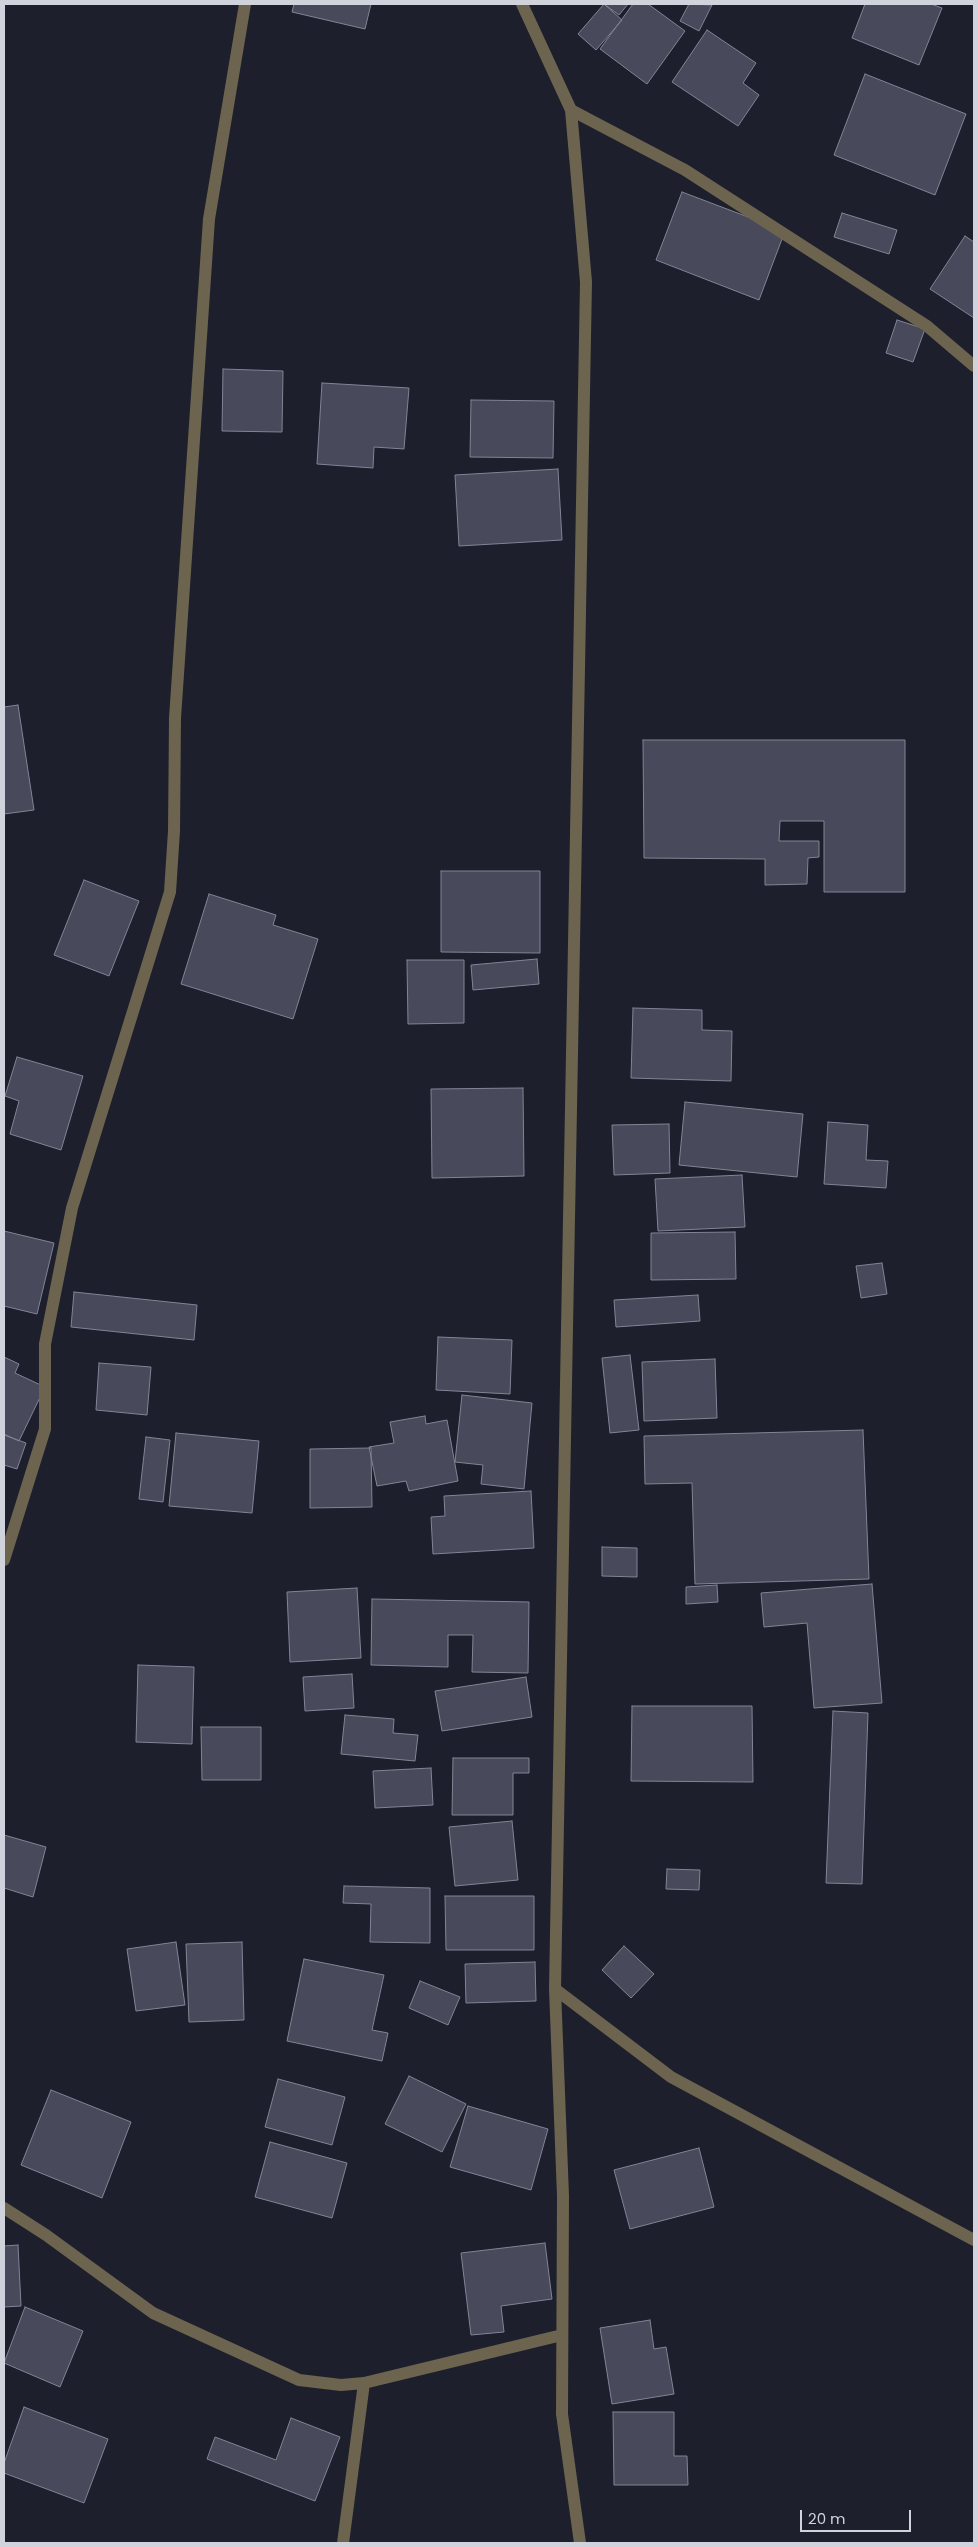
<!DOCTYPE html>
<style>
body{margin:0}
#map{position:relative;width:978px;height:2547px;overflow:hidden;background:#1d1f2d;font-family:Poppins,sans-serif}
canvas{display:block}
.frame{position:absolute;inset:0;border:5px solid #d0d2dc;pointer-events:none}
.scale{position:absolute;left:800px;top:2510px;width:111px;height:22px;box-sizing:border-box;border:2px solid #d0d2dc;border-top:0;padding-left:6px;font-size:15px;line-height:18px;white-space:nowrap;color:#d0d2dc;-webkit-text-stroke:4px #1d1f2d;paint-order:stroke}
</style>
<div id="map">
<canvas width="978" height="2547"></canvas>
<div class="frame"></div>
<div class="scale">20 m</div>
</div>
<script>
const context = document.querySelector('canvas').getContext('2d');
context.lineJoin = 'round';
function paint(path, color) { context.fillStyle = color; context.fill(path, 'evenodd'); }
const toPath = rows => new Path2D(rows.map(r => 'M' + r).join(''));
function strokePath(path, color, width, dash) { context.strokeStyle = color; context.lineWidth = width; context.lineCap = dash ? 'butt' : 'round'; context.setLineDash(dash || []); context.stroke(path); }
const building = toPath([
 [294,4,371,4,365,29,292,12,294,4],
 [604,4,622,20,596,50,578,34,604,4],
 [604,4,628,4,619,15,604,4],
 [633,4,648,4,685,31,647,84,600,49,633,4],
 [689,4,712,5,699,31,680,21,689,4],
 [865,4,931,4,942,8,919,65,852,38,865,4],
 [707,30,756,63,743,83,759,95,738,126,672,82,707,30],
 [865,74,966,114,935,195,834,155,865,74],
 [682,192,785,231,759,300,656,260,682,192],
 [842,213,897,230,889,254,834,237,842,213],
 [965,236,974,242,974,318,930,289,965,236],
 [897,320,925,329,913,362,886,353,897,320],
 [223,369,283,371,282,432,222,431,223,369],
 [322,383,409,388,404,449,374,447,373,468,317,464,322,383],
 [471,400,554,401,553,458,470,457,471,400],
 [558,469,562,540,459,546,455,475,558,469],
 [18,705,34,810,4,814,4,707,18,705],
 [643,740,905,740,905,892,824,892,824,821,780,821,779,841,819,841,819,857,808,858,807,884,765,885,765,859,644,858,643,740],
 [441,871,540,871,540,953,441,952,441,871],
 [84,880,139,901,109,976,54,955,84,880],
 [209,894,276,915,273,925,318,939,293,1019,181,984,209,894],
 [537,959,539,984,473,990,471,965,537,959],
 [407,960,464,960,464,1023,408,1024,407,960],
 [633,1008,702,1010,702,1030,732,1031,731,1081,631,1078,633,1008],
 [17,1057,83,1076,61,1150,10,1134,19,1101,5,1096,17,1057],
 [523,1088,524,1176,432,1178,431,1089,523,1088],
 [685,1102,803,1114,797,1177,679,1165,685,1102],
 [828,1122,868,1125,866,1160,888,1161,886,1188,824,1184,828,1122],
 [669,1124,670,1173,614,1175,612,1125,669,1124],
 [742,1175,745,1227,658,1231,655,1179,742,1175],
 [4,1231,54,1243,37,1314,4,1306,4,1231],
 [735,1232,736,1279,651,1280,651,1233,735,1232],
 [882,1263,887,1294,861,1298,856,1266,882,1263],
 [74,1292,197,1305,194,1340,71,1327,74,1292],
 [698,1295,700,1321,616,1327,614,1300,698,1295],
 [438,1337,512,1340,510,1394,436,1390,438,1337],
 [630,1355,639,1430,610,1433,602,1358,630,1355],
 [4,1357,19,1364,15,1373,45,1387,19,1441,4,1434,4,1357],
 [715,1359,717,1418,644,1421,642,1362,715,1359],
 [99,1363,151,1367,147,1415,96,1410,99,1363],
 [462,1395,532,1403,524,1489,481,1484,483,1465,455,1462,462,1395],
 [425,1416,426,1424,447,1420,458,1481,409,1491,406,1481,377,1486,369,1447,394,1443,390,1422,425,1416],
 [863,1430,869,1579,695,1584,692,1483,645,1484,644,1436,863,1430],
 [176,1433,259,1441,252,1513,169,1506,176,1433],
 [4,1435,26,1443,17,1469,4,1465,4,1435],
 [146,1437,170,1440,163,1502,139,1499,146,1437],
 [371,1448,372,1507,310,1508,310,1449,371,1448],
 [531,1491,534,1548,433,1554,431,1517,445,1516,444,1496,531,1491],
 [602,1547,637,1548,637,1577,602,1576,602,1547],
 [872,1584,882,1703,814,1708,807,1623,764,1627,761,1593,872,1584],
 [717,1585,718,1602,686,1604,686,1587,717,1585],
 [357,1588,361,1658,290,1662,287,1592,357,1588],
 [372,1599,529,1602,528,1673,472,1672,473,1635,448,1635,448,1667,371,1665,372,1599],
 [138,1665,194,1667,192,1744,136,1742,138,1665],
 [352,1674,354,1708,305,1711,303,1677,352,1674],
 [526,1677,532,1717,442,1731,435,1691,526,1677],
 [632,1706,752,1706,753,1782,631,1781,632,1706],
 [833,1711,868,1713,862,1884,826,1883,833,1711],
 [345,1715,394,1719,393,1733,418,1735,415,1761,341,1754,345,1715],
 [201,1727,261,1727,261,1780,202,1780,201,1727],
 [453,1758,529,1758,529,1773,513,1773,513,1815,452,1815,453,1758],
 [431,1768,433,1805,375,1808,373,1771,431,1768],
 [512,1821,518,1880,455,1886,449,1827,512,1821],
 [4,1835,46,1847,33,1897,4,1888,4,1835],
 [667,1869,700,1870,699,1890,666,1889,667,1869],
 [344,1886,430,1888,430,1943,370,1942,371,1904,343,1903,344,1886],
 [445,1896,534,1896,534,1950,446,1950,445,1896],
 [176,1942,185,2005,136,2011,127,1949,176,1942],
 [242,1942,244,2020,189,2022,186,1944,242,1942],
 [624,1946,654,1974,631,1998,602,1970,624,1946],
 [304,1959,384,1975,372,2030,388,2033,382,2061,287,2041,304,1959],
 [535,1962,536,2001,466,2003,465,1964,535,1962],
 [420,1981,460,1997,448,2025,409,2008,420,1981],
 [409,2076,466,2104,442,2152,385,2124,409,2076],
 [278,2079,345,2097,332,2145,265,2127,278,2079],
 [51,2090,131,2122,102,2198,21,2165,51,2090],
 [468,2106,548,2129,531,2190,450,2167,468,2106],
 [270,2142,347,2163,332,2218,255,2197,270,2142],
 [699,2148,714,2207,630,2229,614,2170,699,2148],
 [545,2243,552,2299,501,2306,504,2332,471,2335,461,2253,545,2243],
 [18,2245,21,2306,4,2307,4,2246,18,2245],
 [25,2307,83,2331,60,2387,4,2363,25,2307],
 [650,2320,654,2349,666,2347,674,2394,612,2404,600,2328,650,2320],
 [24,2407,108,2439,84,2503,4,2473,4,2463,24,2407],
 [613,2412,674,2412,674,2456,687,2456,688,2485,614,2485,613,2412],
 [291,2418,340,2437,315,2501,207,2459,215,2437,276,2460,291,2418]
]);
paint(building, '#484a5b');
strokePath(building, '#828497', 1);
strokePath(toPath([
 [522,4,571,110,586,282,555,1989,563,2196,562,2414,580,2543],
 [571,110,685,170,927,326,974,366],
 [4,1560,45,1429,45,1344,72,1208,170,892,174,831,175,718,209,219,245,4],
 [555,1989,671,2077,974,2240],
 [4,2208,46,2235,153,2313,299,2380,341,2385,364,2383,562,2335],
 [343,2543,364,2383]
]), '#6c644e', 12);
</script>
